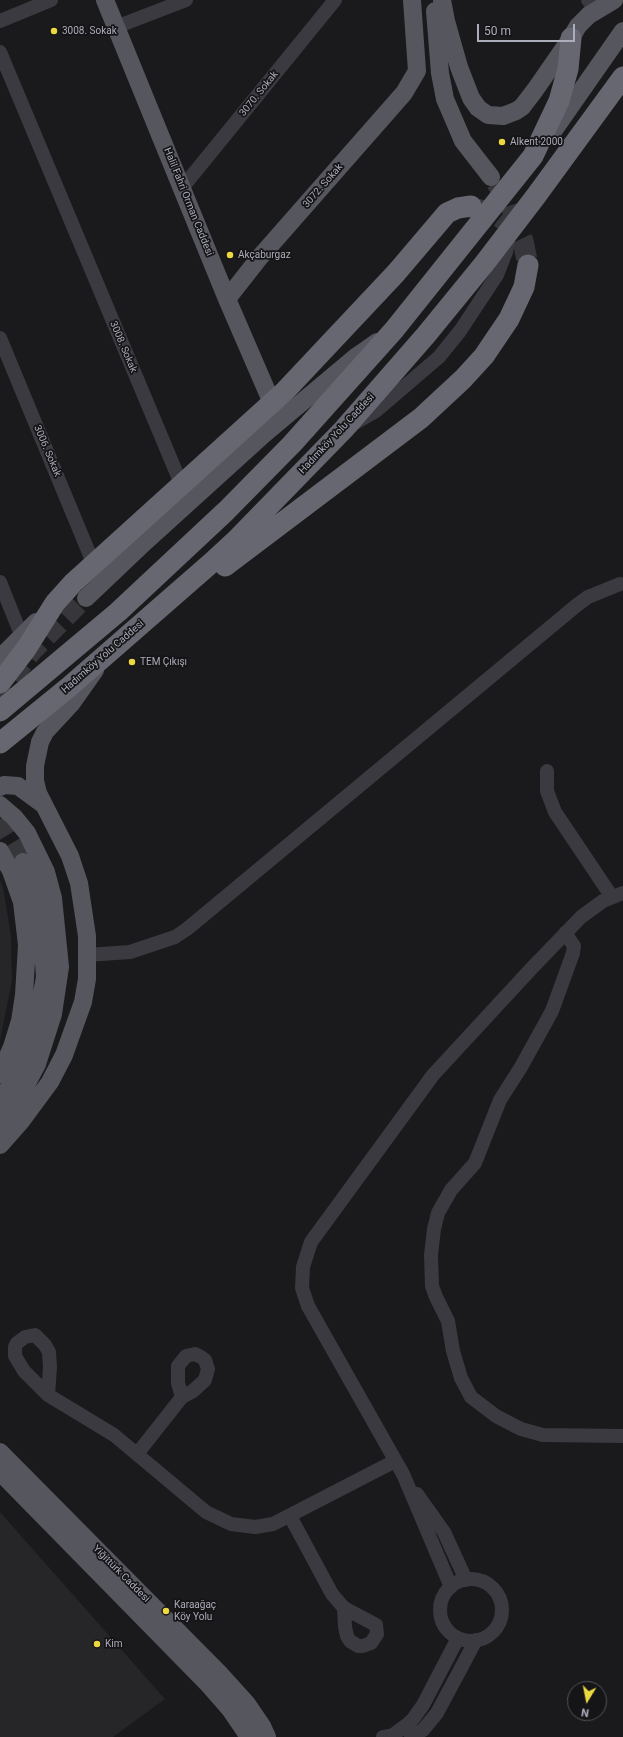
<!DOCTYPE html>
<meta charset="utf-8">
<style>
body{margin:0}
#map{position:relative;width:623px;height:1737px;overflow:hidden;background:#1a191b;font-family:Roboto,sans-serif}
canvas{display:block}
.north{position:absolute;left:567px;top:1681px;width:40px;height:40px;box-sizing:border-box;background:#151416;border:1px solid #515158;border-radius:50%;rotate:190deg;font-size:11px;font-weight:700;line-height:16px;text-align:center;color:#acadba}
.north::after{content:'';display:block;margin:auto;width:14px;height:18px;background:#ecd840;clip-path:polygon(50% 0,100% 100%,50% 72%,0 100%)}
.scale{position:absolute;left:477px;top:24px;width:98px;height:18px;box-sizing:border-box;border:2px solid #acadba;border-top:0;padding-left:5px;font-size:12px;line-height:14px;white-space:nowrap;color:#acadba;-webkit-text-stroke:3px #151416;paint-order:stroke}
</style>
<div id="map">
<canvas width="623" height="1737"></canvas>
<div class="north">N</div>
<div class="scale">50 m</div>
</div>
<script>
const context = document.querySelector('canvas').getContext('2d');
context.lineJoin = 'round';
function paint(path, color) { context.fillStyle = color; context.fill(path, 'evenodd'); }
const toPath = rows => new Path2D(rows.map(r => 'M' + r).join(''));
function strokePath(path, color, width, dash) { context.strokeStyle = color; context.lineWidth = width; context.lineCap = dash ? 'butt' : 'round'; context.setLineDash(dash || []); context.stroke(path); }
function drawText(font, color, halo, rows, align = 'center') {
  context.font = font + ' Roboto,sans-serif'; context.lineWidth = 3.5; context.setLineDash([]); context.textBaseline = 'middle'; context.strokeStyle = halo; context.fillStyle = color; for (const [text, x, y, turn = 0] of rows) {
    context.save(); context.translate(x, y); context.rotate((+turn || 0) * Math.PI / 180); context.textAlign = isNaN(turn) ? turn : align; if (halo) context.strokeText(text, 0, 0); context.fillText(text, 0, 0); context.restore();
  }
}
paint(toPath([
 [0,880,3,887,11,936,12,981,0,1040],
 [0,1512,165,1699,113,1737,0,1737]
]), '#262528');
strokePath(toPath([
 [495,183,509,205,518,231],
 [0,702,4,691,32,653,86,598],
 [0,819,5,832,23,862]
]), '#37373b', 18, [18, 9]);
strokePath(toPath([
 [471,207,500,217,518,231,523,241,528,265]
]), '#37373b', 21, [21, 10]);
strokePath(toPath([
 [588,0,597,11],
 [0,21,51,0],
 [116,27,186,0],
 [0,52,182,486],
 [182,188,335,0],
 [0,338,94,565],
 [355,423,376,411,439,357,460,331,497,275,506,252,509,236],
 [0,582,22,637],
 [547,771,547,791,555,812,612,897],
 [565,933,574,946,573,953,552,1011,521,1067,500,1100,475,1163,451,1190,438,1213,434,1229,431,1255,432,1286,436,1297,448,1321,453,1351,461,1378,471,1397,496,1416,521,1429,543,1435,623,1436],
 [87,955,130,952,175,937,187,929,577,605,588,597,620,584],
 [48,1395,50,1367,49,1352,45,1345,35,1335,25,1337,17,1343,15,1347,15,1356,24,1371,48,1395,114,1435,206,1512,231,1524,255,1527,273,1524,395,1461],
 [137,1454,182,1397,193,1391,205,1380,208,1369,205,1360,201,1357,195,1354,186,1356,178,1366,178,1383,182,1397],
 [417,1494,444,1532,466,1580],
 [290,1516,332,1594,344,1608,376,1625,377,1634,371,1643,363,1646,358,1646,350,1641,347,1636,345,1627,344,1608],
 '440 1610a31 31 0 1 1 62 0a31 31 0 1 1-62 0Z',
 [451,1587,403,1474,308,1306,302,1288,303,1267,311,1242,433,1075,530,970,581,917,603,901,623,893],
 [383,1737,393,1735,409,1723,413,1719,423,1705,458,1638],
 [411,1737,423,1730,437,1713,476,1640]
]), '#3b3a40', 14);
strokePath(toPath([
 [105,0,227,299,272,403],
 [442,0,446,21,459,67,471,98,478,108,488,115,503,116,516,111,522,107,535,90,571,38,578,26,589,15,614,0],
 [435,11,440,73,445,99,463,141,491,177],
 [549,137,623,31],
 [227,299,260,257,404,93,417,71,412,0],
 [86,598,146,541,264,434,357,356,377,342],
 [0,658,36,622],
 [0,787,4,785,18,786,44,805],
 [0,805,14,817,27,833,46,872,53,898,60,967,53,1014,37,1064,14,1108,0,1128],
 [0,851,11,871,22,902,27,945,24,995,20,1021,12,1047,0,1074],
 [0,1103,24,1060,34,1030,40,1004,45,977,41,922,29,876,23,862],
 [0,1145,22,1120,50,1082,64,1055,83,1002,87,979,87,936,79,883,70,856,38,793,35,781,35,766,40,742,45,732,71,704,95,670],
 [0,1452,219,1673,247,1704,262,1726,267,1737],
 [0,1472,209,1685,230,1709,249,1737]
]), '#56565f', 18);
strokePath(toPath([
 [225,566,421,418,463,379,484,356,509,319,524,287,528,265],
 [0,683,26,649,55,603,73,583,285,391,396,273,447,213,458,208,471,206],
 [0,711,118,612,226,511,292,444,394,330,533,156,559,101,568,69,571,38],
 [0,743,69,687,210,564,235,541,344,429,426,335,484,264,536,196,623,77]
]), '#666771', 21);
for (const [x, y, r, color] of [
 [54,31,4,"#ecd840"],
 [502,142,4,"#ecd840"],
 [230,255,4,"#ecd840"],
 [132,662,4,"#ecd840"],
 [166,1611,4,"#ecd840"],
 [97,1644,4,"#ecd840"]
]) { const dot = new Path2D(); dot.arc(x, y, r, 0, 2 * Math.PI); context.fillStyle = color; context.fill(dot); strokePath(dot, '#151416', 1.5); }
drawText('10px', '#acadba', '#151416', [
 ["3008. Sokak",62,31],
 ["Alkent 2000",510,142],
 ["Akçaburgaz",238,255],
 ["TEM Çıkışı",140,662],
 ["Karaağaç",174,1605],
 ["Köy Yolu",174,1617],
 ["Kim",105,1644]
], 'left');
drawText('10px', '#acadba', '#151416', [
 ["3070. Sokak",259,94,-51],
 ["3072. Sokak",323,186,-49],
 ["Halil Fahri Orman Caddesi",188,202,68],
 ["3008. Sokak",123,347,67],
 ["Hadımköy Yolu Caddesi",337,434,-47],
 ["3006. Sokak",47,451,67],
 ["Hadımköy Yolu Caddesi",103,657,-41],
 ["Yiğittürk Caddesi",121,1574,45]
]);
</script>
